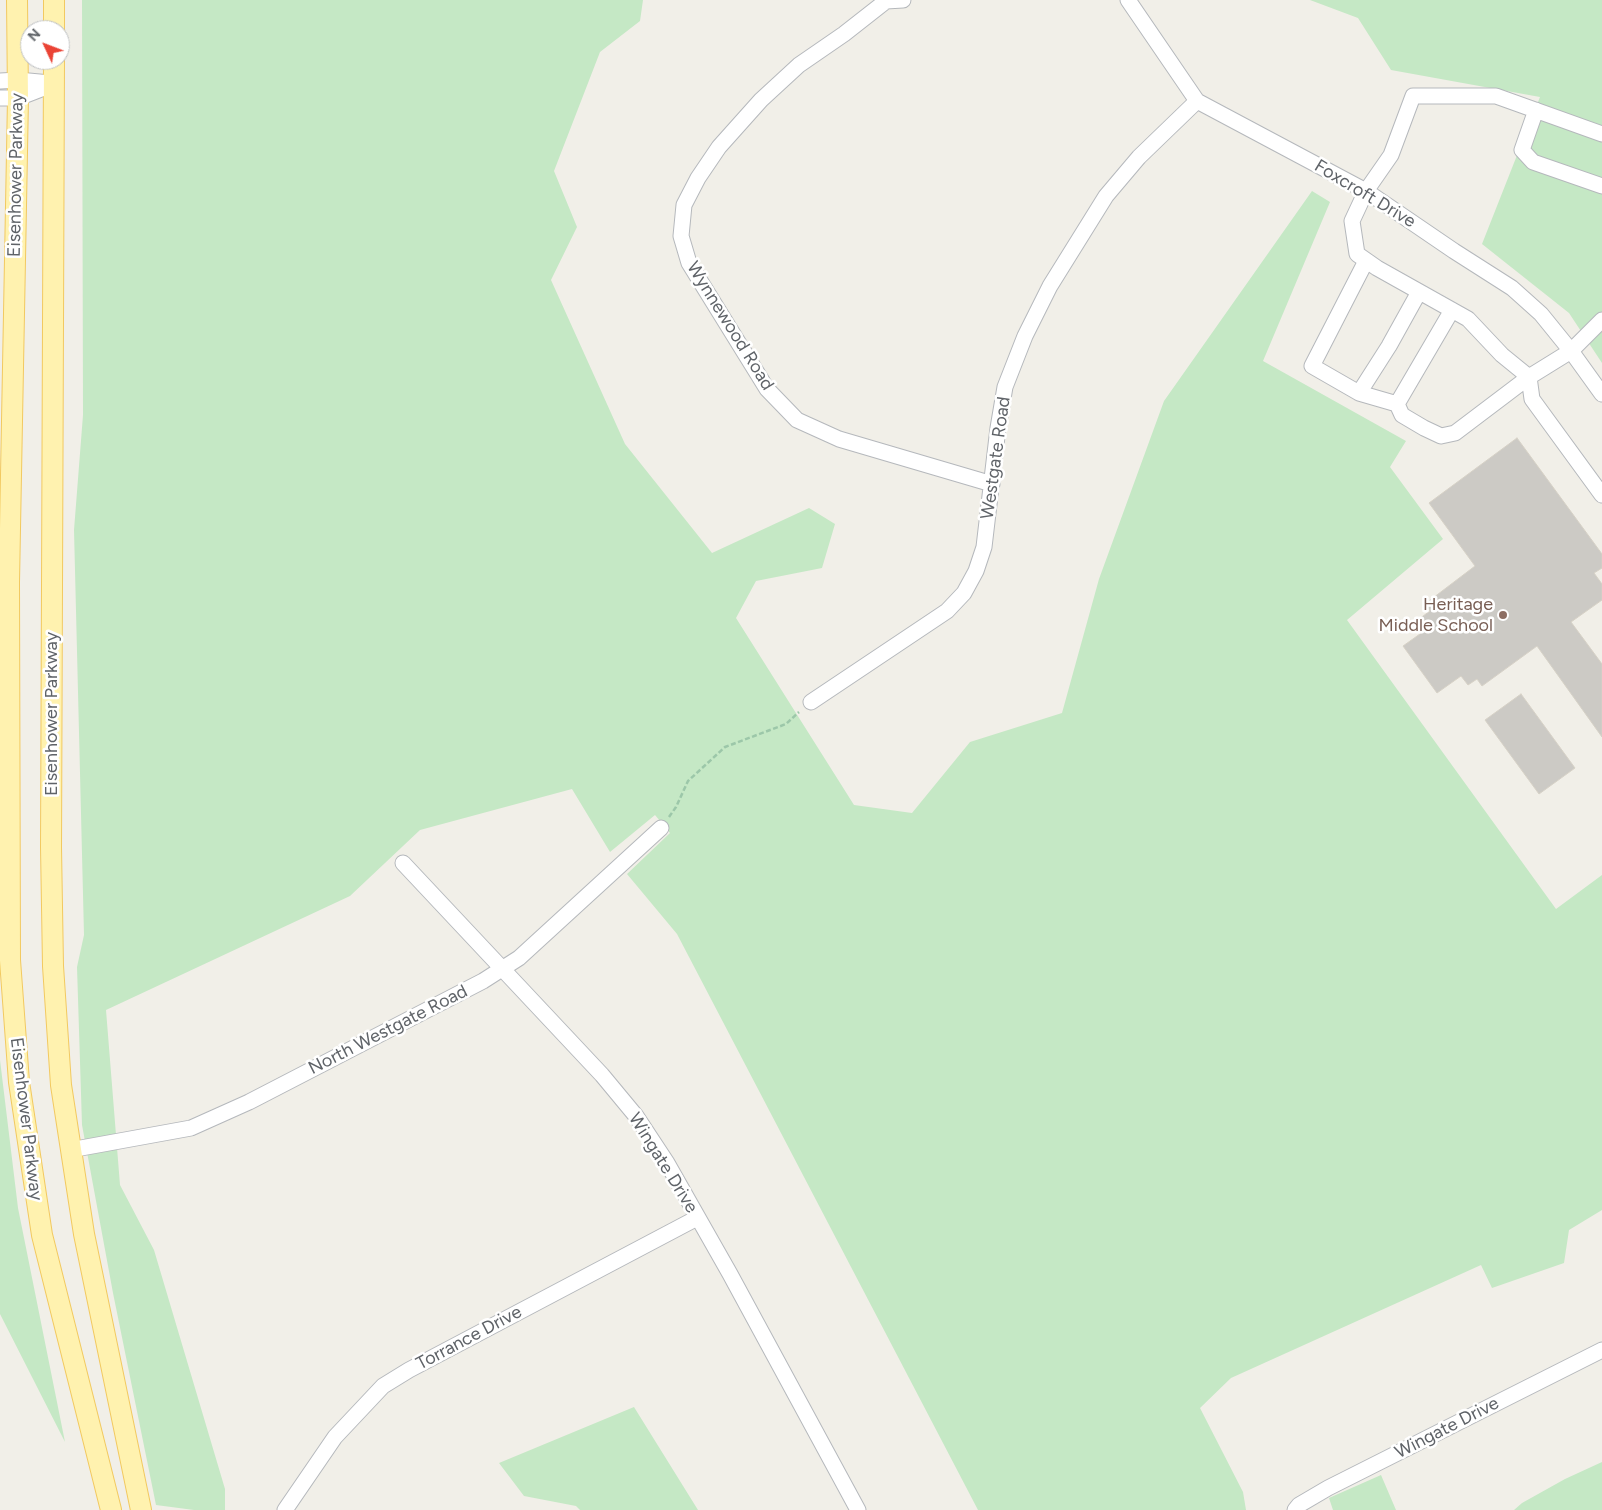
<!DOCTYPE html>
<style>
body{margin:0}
#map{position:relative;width:1602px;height:1510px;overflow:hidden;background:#f1efe8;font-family:Figtree,sans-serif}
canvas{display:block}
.north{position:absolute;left:20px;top:20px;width:50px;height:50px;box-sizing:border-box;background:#fff;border:1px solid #bfc1c3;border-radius:50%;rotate:313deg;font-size:14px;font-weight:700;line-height:20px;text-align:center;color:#5f6368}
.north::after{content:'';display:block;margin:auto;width:18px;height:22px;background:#ea4335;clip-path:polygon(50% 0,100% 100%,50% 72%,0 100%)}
</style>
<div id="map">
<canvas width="1602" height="1510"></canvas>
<div class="north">N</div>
</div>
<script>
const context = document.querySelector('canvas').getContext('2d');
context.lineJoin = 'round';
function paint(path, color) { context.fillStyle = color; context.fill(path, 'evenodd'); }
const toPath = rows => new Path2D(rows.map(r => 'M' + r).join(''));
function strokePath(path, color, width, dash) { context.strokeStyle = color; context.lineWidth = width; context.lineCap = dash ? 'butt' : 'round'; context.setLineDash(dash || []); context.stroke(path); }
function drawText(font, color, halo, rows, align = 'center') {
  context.font = font + ' Figtree,sans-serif'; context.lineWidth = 5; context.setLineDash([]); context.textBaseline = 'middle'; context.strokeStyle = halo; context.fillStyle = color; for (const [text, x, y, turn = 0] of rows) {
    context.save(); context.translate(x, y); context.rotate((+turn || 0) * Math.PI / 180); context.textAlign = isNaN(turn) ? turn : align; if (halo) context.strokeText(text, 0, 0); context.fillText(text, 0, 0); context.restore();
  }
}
paint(toPath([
 [82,0,643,0,640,21,600,52,554,171,577,227,551,280,625,444,712,553,809,508,835,524,822,568,756,581,736,618,854,805,912,813,970,742,1062,713,1099,579,1164,401,1312,191,1330,202,1263,361,1406,441,1390,467,1443,539,1347,620,1556,909,1602,875,1602,1210,1569,1230,1564,1263,1492,1288,1481,1265,1231,1378,1200,1408,1243,1492,1246,1510,978,1510,677,934,627,874,670,833,655,815,610,852,572,789,420,830,350,896,106,1010,120,1185,154,1250,225,1489,225,1510,194,1510,156,1505,113,1293,82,1125,77,967,84,935,74,530,83,415],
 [1310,0,1602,0,1602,363,1569,313,1482,244,1540,97,1391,70,1358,18],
 [0,1060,18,1208,65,1442,0,1314],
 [634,1407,698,1510,580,1510,576,1506,524,1496,499,1463],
 [1602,1462,1602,1510,1514,1510,1522,1503,1565,1479],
 [1381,1475,1396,1510,1333,1510,1329,1498]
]), '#c5e8c5');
const building = toPath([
 [1517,438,1602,554,1602,568,1594,573,1602,584,1602,600,1571,622,1602,664,1602,737,1537,646,1482,686,1477,679,1468,685,1461,676,1437,693,1403,646,1427,629,1419,619,1430,611,1425,604,1475,566,1429,503,1517,438],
 [1521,694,1575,768,1539,794,1485,720,1521,694]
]);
paint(building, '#cccac5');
strokePath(building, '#d6d1c6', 1);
const minor = toPath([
 [903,0,886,1,844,34,799,65,761,100,719,147,698,178,684,205,681,236,689,263,767,389,797,420,839,439,992,484],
 [1128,0,1197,101,1366,191,1454,251,1512,288,1541,314,1571,351,1602,394],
 [0,81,18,80,50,83],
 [0,98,18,98,54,84],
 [1536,110,1522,150,1533,162,1602,186],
 [1366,261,1312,366,1359,393,1389,346,1419,292],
 [1602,320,1571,351,1529,377,1532,399,1602,495],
 [1359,393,1397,404,1402,415,1424,428,1441,436,1455,433,1529,377,1502,355,1468,319,1377,268,1357,254,1352,221,1366,191,1391,155,1413,96,1496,96,1602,134],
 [1397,404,1452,310],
 [811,702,947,611,964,593,976,571,984,547,998,428,1005,387,1025,336,1050,286,1106,196,1139,157,1197,101],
 [403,863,602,1075,636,1116,667,1163,730,1274,858,1510],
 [70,1150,191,1128,249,1102,483,981,519,958,661,828],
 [285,1510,335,1437,383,1386,409,1370,697,1218],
 [1295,1510,1299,1505,1328,1488,1602,1350]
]);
const major = toPath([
 [17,0,18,98,9,582,10,960,19,1082,42,1235,111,1510],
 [54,30,54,0],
 [54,60,51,847,53,966,61,1085,84,1234,141,1510]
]);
strokePath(minor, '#b5b8bc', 17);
strokePath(major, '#f2c960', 22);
strokePath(toPath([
 [669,817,676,807,688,781,725,747,786,724,799,712]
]), '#9cc7a9', 2.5, [5, 2.5]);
strokePath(minor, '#fff', 15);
strokePath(major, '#fff2af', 20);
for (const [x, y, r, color] of [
 [1503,615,5,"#8d6e63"]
]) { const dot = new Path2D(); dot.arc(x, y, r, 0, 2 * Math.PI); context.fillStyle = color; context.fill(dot); strokePath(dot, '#fff', 2); }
drawText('18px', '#5f6368', '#fff', [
 ["Eisenhower Parkway",16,175,-89],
 ["Foxcroft Drive",1365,194,31],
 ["Wynnewood Road",730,326,58],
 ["Westgate Road",996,458,-82],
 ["Eisenhower Parkway",52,714,-90],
 ["North Westgate Road",388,1030,-27],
 ["Eisenhower Parkway",26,1119,83],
 ["Wingate Drive",663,1163,58],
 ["Torrance Drive",469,1338,-28],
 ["Wingate Drive",1447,1428,-27]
]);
drawText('18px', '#785e54', '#fff', [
 ["Heritage",1493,605],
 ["Middle School",1493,626]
], 'right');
</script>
